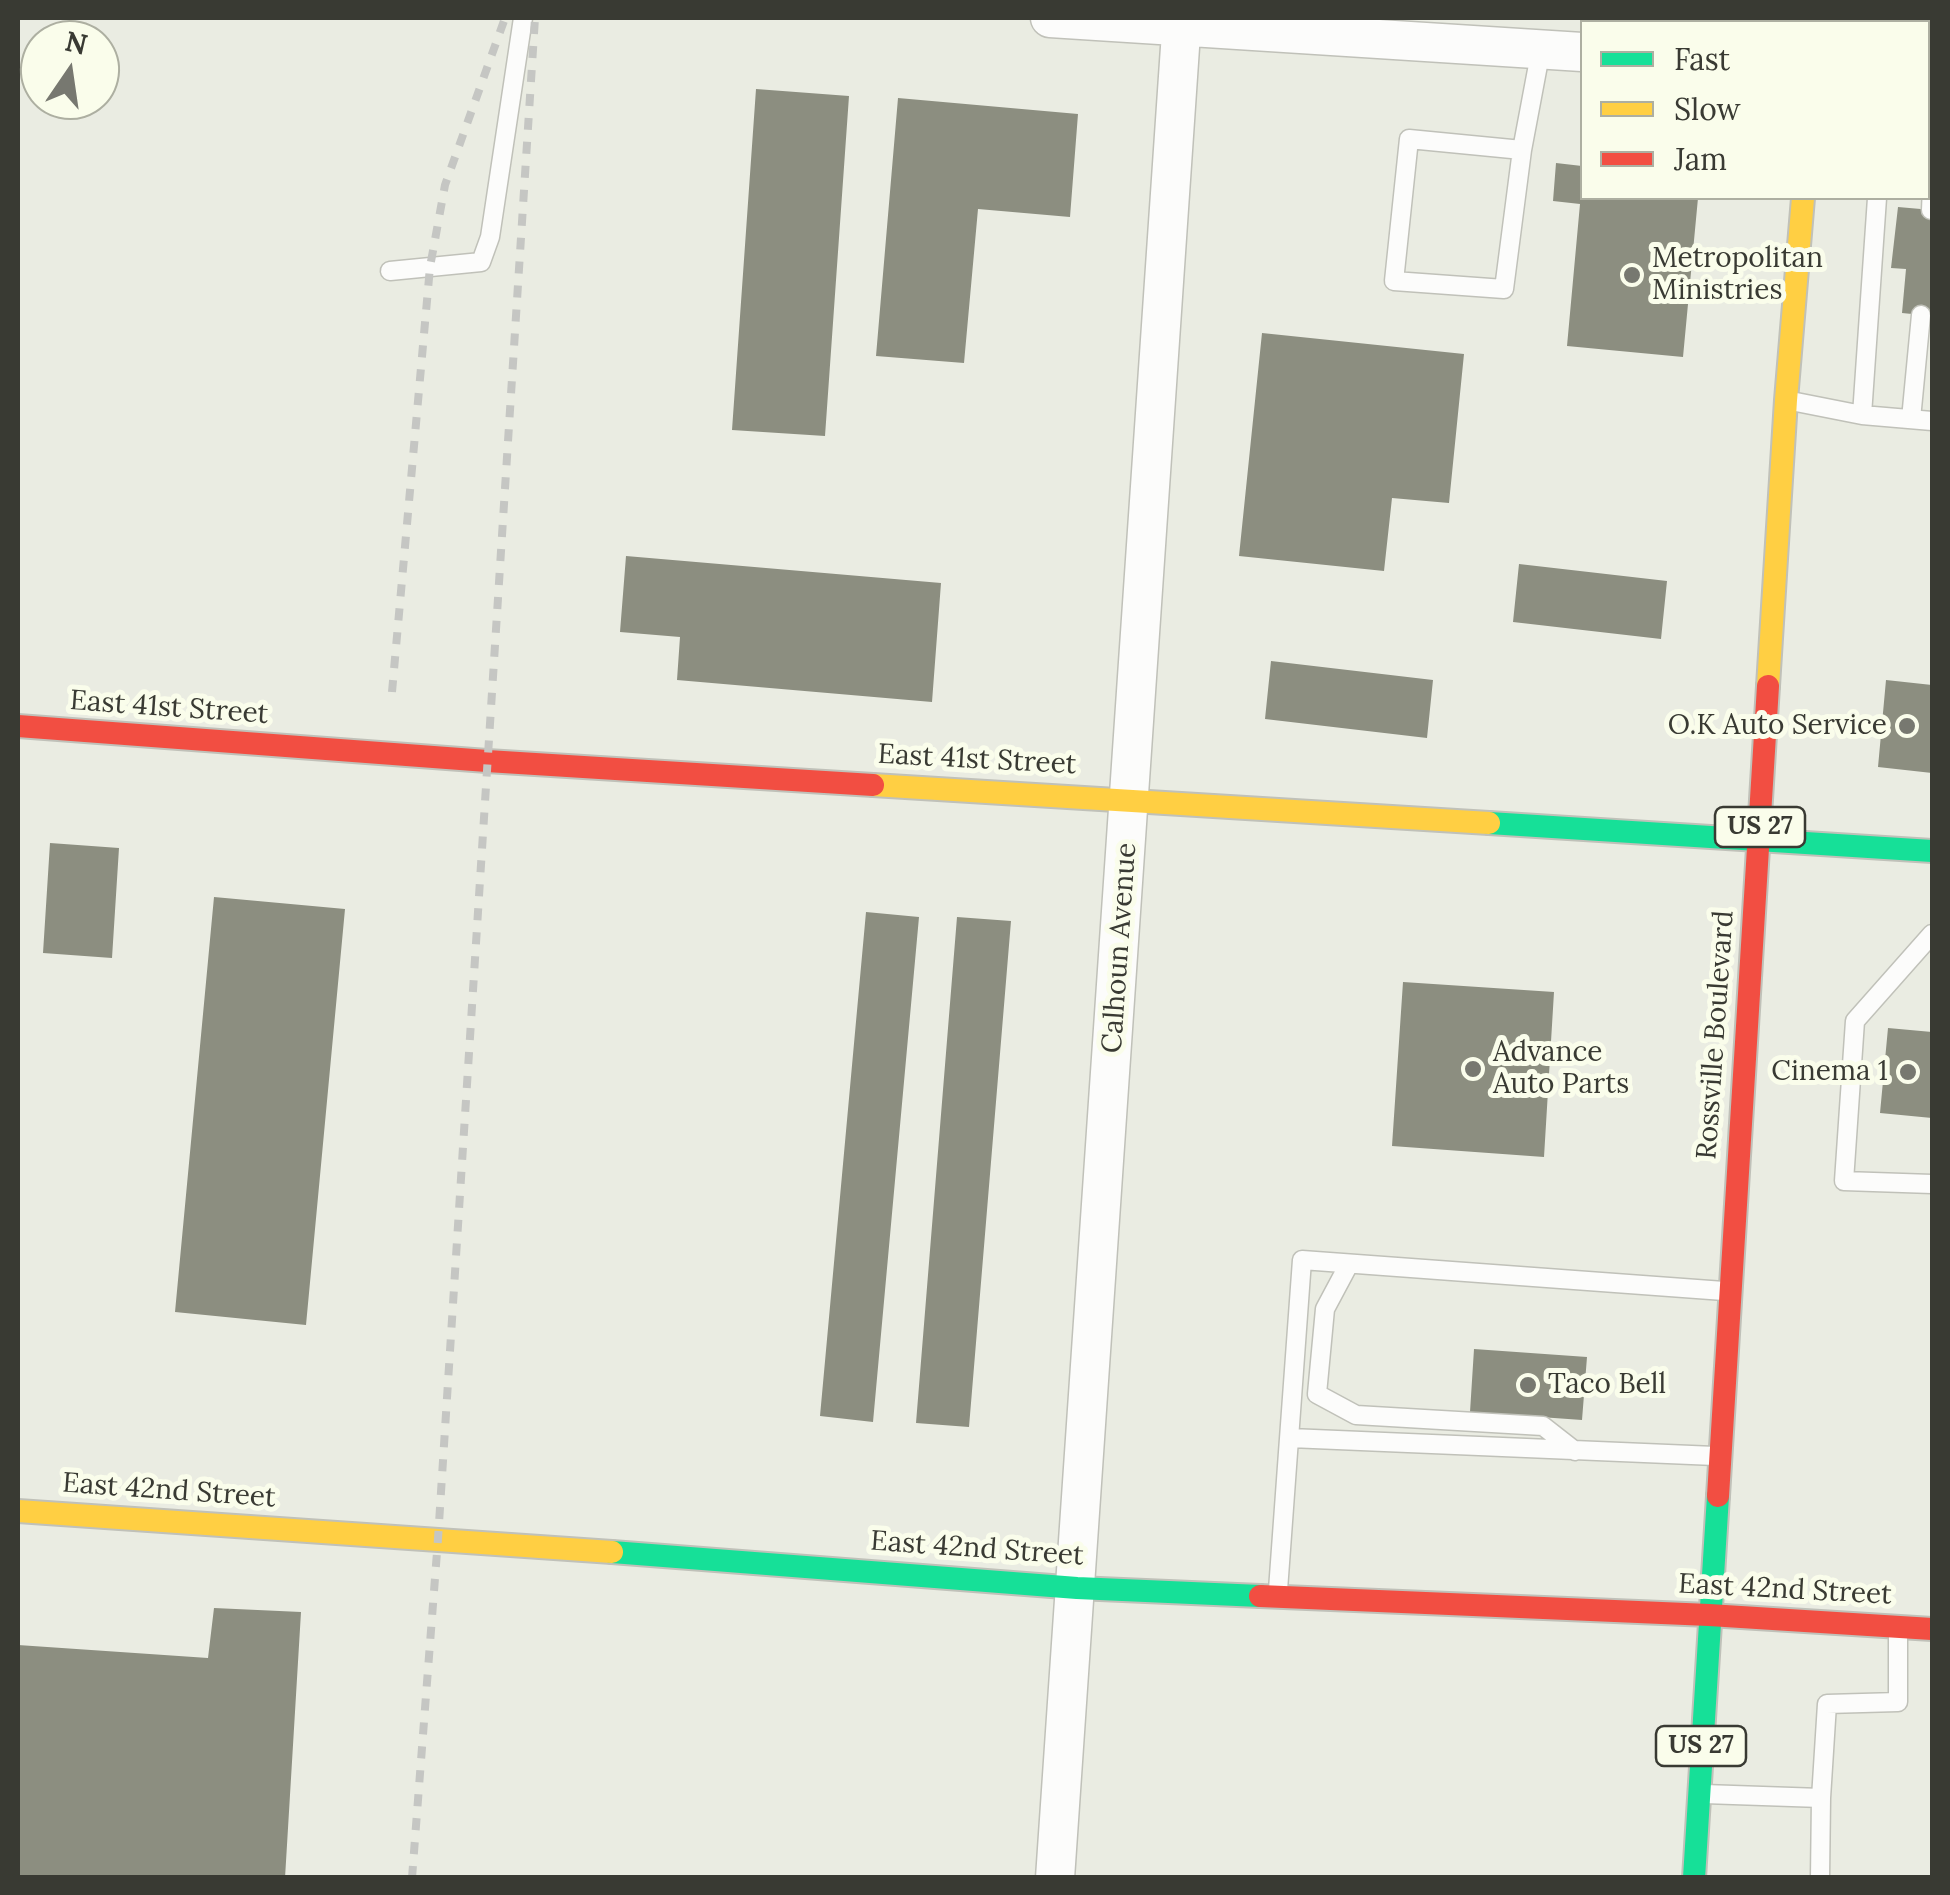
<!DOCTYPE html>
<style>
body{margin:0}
#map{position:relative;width:1950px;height:1895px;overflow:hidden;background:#eaece2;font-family:Lora,serif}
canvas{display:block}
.frame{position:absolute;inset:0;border:20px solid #393a33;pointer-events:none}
.legend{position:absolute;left:1580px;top:20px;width:350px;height:180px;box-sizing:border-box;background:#fafdeb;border:2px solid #adafa1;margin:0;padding:12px 18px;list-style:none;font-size:30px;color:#393a33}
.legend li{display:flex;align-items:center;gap:20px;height:50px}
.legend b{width:50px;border:2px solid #adafa1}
.north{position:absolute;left:20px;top:20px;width:100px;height:100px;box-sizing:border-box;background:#fafdeb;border:2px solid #adafa1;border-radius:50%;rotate:13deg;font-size:28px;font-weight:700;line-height:40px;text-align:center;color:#393a33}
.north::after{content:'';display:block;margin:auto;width:35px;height:45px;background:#777870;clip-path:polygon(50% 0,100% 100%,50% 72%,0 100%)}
</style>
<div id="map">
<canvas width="1950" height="1895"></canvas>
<div class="frame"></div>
<ul class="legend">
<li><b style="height:12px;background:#16e098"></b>Fast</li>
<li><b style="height:12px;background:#ffcf43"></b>Slow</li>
<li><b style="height:12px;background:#f24e42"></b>Jam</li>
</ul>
<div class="north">N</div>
</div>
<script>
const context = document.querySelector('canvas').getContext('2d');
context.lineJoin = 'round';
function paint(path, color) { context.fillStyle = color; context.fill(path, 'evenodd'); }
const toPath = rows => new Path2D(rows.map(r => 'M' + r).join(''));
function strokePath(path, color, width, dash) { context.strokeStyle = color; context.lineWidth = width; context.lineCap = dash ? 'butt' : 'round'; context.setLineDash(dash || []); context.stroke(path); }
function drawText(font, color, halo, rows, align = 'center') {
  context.font = font + ' Lora,serif'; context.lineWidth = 10; context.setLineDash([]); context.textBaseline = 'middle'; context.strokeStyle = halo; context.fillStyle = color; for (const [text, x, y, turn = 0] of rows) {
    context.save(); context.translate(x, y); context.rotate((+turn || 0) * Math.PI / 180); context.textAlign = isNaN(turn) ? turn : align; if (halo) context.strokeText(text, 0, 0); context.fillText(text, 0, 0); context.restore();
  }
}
paint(toPath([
 [756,89,849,96,825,436,732,430],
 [898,98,1078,114,1070,217,978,209,964,363,876,356],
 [1556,163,1582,166,1582,198,1698,198,1683,357,1567,346,1580,204,1553,201],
 [1898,207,1932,210,1932,316,1902,313,1906,269,1891,268],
 [1262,333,1464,354,1449,503,1392,498,1384,571,1239,556],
 [626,556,941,583,932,702,677,680,680,637,620,632],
 [1519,564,1667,581,1661,639,1513,622],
 [1271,661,1433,680,1427,738,1265,719],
 [1886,680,1932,685,1932,773,1878,767],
 [50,843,119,848,112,958,43,953],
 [214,897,345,909,306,1325,175,1312],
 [866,912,919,917,873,1422,820,1416],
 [957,917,1011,921,969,1427,916,1423],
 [1403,982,1554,992,1544,1157,1392,1146],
 [1888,1028,1932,1032,1932,1118,1880,1113],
 [1474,1349,1587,1357,1582,1420,1470,1412],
 [214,1608,301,1612,285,1878,18,1878,18,1645,208,1658]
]), '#8c8e80');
const lane = toPath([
 [1522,150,1409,139,1394,281,1504,289,1522,150,1541,49],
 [1928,164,1932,164],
 [1931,210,1932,186],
 [390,271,481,262,490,237,523,18],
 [1791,401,1862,415,1877,198],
 [1862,415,1932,421],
 [1911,419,1921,315],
 [1932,934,1855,1021,1844,1181,1932,1184],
 [1349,1264,1325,1309,1317,1394,1356,1415,1543,1426,1575,1451],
 [1290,1438,1715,1456],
 [1278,1590,1302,1260,1724,1291],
 [1704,1794,1821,1798,1827,1704,1898,1702,1898,1631],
 [1820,1878,1821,1798]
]);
const street = toPath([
 [1050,18,1582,52],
 [1928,74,1932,75],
 [1055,1878,1182,18]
]);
const fast = toPath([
 [1489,823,1932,851],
 [612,1552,1077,1588,1260,1596],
 [1694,1878,1718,1496]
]);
const slow = toPath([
 [1768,686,1786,400,1803,198],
 [873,785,1489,823],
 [18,1511,612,1552]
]);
const jam = toPath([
 [1813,18,1813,22],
 [18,726,487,761,873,785],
 [1718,1496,1768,686],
 [1260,1596,1709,1615,1932,1629]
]);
strokePath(lane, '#c0c1b9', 21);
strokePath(street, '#c0c1b9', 41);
strokePath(fast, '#c0c1b9', 26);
strokePath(slow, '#c0c1b9', 26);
strokePath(jam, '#c0c1b9', 26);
strokePath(lane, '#fcfcfb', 18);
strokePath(street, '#fcfcfb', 38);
strokePath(fast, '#16e098', 22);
strokePath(slow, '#ffcf43', 22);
strokePath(jam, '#f24e42', 22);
strokePath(toPath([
 [392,692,430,267,445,185,505,18],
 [412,1878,438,1539,535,18]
]), '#c5c6c3', 8, [12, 12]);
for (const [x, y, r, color] of [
 [1632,275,10,"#777870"],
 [1907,726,10,"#777870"],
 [1473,1069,10,"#777870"],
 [1908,1072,10,"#777870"],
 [1528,1385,10,"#777870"]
]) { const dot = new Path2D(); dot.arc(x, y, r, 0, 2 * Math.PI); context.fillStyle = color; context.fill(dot); strokePath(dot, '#fafdeb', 4); }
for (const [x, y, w] of [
 [1760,827,90],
 [1701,1746,90]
]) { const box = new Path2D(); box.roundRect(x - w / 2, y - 20, w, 40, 8); context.fillStyle = '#fafdeb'; context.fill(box); strokePath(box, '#393a33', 2.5); }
drawText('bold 25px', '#393a33', null, [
 ["US 27",1760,827],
 ["US 27",1701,1746]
]);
drawText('28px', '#393a33', '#fafdeb', [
 ["Metropolitan",1652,259],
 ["Ministries",1652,291],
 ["O.K Auto Service",1887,726,"right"],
 ["Advance",1493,1053],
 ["Auto Parts",1493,1085],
 ["Cinema 1",1888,1072,"right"],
 ["Taco Bell",1548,1385]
], 'left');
drawText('28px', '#393a33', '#fafdeb', [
 ["East 41st Street",169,708,4],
 ["East 41st Street",977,760,3],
 ["Calhoun Avenue",1120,948,-86],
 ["Rossville Boulevard",1716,1035,-86],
 ["East 42nd Street",169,1491,4],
 ["East 42nd Street",977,1549,4],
 ["East 42nd Street",1785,1590,3]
]);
</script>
